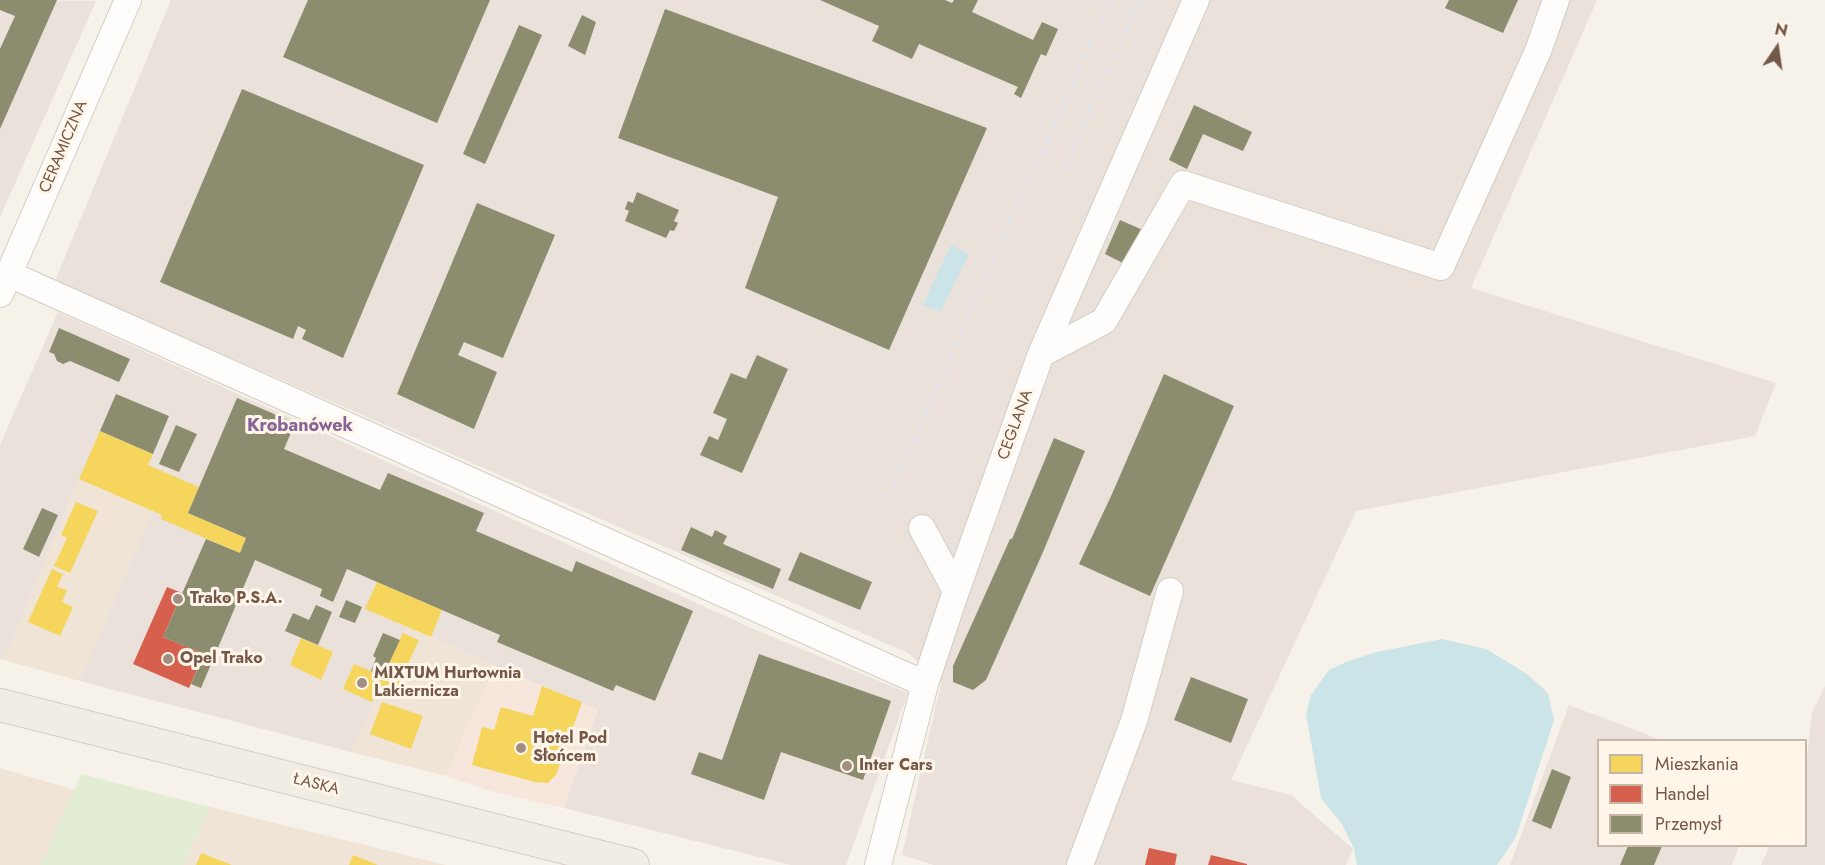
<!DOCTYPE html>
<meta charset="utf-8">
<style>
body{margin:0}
#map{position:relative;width:1825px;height:865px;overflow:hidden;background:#f6f1e9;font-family:Jost,sans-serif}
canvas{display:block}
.legend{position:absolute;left:1597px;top:739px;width:210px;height:108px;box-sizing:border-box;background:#fff6e9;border:2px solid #c7b7a9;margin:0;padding:8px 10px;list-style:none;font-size:18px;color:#745849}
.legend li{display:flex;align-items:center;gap:12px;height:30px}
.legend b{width:30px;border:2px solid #c7b7a9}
.north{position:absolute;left:1747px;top:18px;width:60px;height:60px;-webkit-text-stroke:4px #fff6e9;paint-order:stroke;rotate:13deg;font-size:16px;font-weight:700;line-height:24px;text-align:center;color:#745849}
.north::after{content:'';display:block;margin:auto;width:21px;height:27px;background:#745849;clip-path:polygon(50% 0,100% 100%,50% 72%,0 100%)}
</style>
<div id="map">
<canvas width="1825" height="865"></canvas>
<ul class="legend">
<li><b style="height:16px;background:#f6d55c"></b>Mieszkania</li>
<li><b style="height:16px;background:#d6604d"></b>Handel</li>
<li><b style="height:16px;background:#8c8c6e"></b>Przemysł</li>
</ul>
<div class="north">N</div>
</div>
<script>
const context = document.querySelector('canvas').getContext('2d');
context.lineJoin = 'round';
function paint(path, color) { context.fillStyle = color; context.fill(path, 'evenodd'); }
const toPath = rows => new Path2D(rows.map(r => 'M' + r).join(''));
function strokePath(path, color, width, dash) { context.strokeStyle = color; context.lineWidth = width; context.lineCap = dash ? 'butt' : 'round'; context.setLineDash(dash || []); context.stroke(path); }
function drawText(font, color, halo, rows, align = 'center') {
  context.font = font + ' Jost,sans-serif'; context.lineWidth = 6; context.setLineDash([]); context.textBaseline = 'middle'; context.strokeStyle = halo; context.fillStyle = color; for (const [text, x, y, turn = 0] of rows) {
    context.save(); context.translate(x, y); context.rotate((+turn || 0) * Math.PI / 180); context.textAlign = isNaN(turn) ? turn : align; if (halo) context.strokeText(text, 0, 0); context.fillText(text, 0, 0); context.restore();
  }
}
paint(toPath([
 [79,479,153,511,80,681,4,660],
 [406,626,495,666,446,776,351,752],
 [0,768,75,790,41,865,0,865],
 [210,807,446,865,183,865]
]), '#f0e4d6');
paint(toPath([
 [495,666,598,709,564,808,491,791,446,776]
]), '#f7e6dc');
paint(toPath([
 [0,0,96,1,0,217],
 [171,0,1597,0,1471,288,1776,383,1755,436,1356,511,1231,780,1291,795,1353,849,1346,865,934,865,902,855,941,683,908,653,55,281],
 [58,312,758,631,908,693,846,865,791,865,564,808,598,709,495,666,407,626,351,752,80,681,153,511,79,479,4,660,0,659,0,445],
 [1825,686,1825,865,1761,865,1770,846,1806,846,1806,765,1812,713],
 [1569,705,1661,740,1598,740,1598,846,1739,846,1732,865,1510,865]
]), '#e9e1da');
paint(toPath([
 [81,774,210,807,183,865,41,865]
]), '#e2edd3');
paint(toPath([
 [951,245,969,254,941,311,923,305],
 [1442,639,1486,649,1527,674,1548,693,1554,720,1516,837,1497,865,1357,865,1354,849,1342,824,1321,798,1306,714,1311,695,1329,670,1346,662,1377,652]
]), '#cae4e7');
paint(toPath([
 [100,431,153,454,148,465,199,487,188,513,246,538,240,553,161,519,162,515,79,479],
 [76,502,98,511,70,573,54,566,67,538,61,535],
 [52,569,63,574,57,587,67,590,62,602,73,607,60,636,28,622],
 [377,582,442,610,431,637,365,609],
 [403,633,419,640,393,696,377,690,372,702,343,689,354,664,383,676],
 [301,638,333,652,321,680,290,665],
 [542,686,582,702,556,775,548,783,535,782,472,765,482,727,494,730,501,707,533,716],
 [382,702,423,716,411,749,370,734],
 [201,853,232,865,196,865],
 [353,855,378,865,349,865]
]), '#f6d55c');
paint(toPath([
 [167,587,182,593,163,637,204,654,189,688,133,664],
 [1149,848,1177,854,1175,865,1145,865],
 [1211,855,1247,864,1247,865,1208,865]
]), '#d6604d');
paint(toPath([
 [0,0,57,0,0,129,0,49,15,16,0,10],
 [308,0,490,0,437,123,283,57],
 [820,0,945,0,952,3,954,0,978,0,972,12,1033,40,1042,22,1058,29,1046,56,1041,54,1021,98,1014,94,1018,87,919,44,912,59,872,41,879,26],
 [1449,0,1518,0,1503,33,1445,8],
 [665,9,987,128,889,350,745,288,778,197,618,138],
 [582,15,596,22,585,55,568,46],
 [519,25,542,35,485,164,463,154],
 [242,89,424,165,343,358,302,339,306,330,298,326,293,339,160,282],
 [1194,105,1252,132,1243,151,1203,134,1187,169,1169,160],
 [637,192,679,210,674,221,678,223,674,231,670,230,666,238,625,221,629,211,625,209,628,201,633,203],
 [477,203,555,235,503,358,464,342,458,355,497,372,474,429,397,394],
 [1120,220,1145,231,1129,266,1105,254],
 [59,328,130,359,119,382,70,361,63,364,57,361,54,354,49,352],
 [757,355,788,369,742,473,700,455,709,436,718,440,727,419,713,413,731,373,746,379],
 [1164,374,1234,406,1150,596,1079,564,1112,494],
 [116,394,169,416,153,454,100,431],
 [237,398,295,423,284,449,380,490,388,473,484,513,476,531,572,572,576,561,693,611,655,701,616,685,613,691,497,642,500,635,347,569,333,602,320,596,322,589,255,560,201,688,191,684,204,654,163,637,206,539,240,553,246,538,188,513],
 [176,425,197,434,179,472,159,464],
 [1054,438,1085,451,1043,552,986,680,973,690,953,682,953,666,1010,539,1012,539],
 [42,508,58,515,39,557,23,549],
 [691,527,712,537,715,530,727,536,723,544,781,569,773,589,681,550],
 [800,552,872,582,860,610,788,580],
 [346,600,362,607,355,623,339,617],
 [316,605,332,612,318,645,285,631,293,613,309,620],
 [383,633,400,640,383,676,371,671,376,658,373,656],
 [759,654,891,701,863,780,781,752,764,800,691,774,699,752,722,760],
 [1191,677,1248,699,1231,743,1174,720],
 [1552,769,1571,777,1551,829,1532,821],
 [1628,846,1662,846,1654,865,1620,865]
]), '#8c8c6e');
const minor = toPath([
 [9,274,925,684],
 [0,294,128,0],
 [1041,354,1104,321,1183,184,1441,267,1538,51,1556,0],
 [922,528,956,591],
 [878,865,925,684,956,591,1041,354,1196,0],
 [1080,865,1134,721,1170,591]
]);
const major = toPath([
 [0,705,633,865]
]);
strokePath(minor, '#d4cdc6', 28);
strokePath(major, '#d5ccc5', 34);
strokePath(minor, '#fefdfc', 26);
strokePath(major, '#f2ede4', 32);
strokePath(toPath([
 [1064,170,1140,0],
 [887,499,1110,0]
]), '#e4e2e4', 4.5, [9, 6]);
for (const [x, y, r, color] of [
 [178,599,6,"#a28e81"],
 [168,659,6,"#a28e81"],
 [362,683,6,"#a28e81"],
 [521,748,6,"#a28e81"],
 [847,766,6,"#a28e81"]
]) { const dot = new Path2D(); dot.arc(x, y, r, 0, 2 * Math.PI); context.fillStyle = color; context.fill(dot); strokePath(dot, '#fff6e9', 2); }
drawText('16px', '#745849', '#fff6e9', [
 ["CERAMICZNA",64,147,-67],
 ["CEGLANA",1016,425,-70],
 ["ŁASKA",316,785,14]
]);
drawText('bold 16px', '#745849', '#fff6e9', [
 ["Trako P.S.A.",190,599],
 ["Opel Trako",180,659],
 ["MIXTUM Hurtownia",374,674],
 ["Lakiernicza",374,692],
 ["Hotel Pod",533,739],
 ["Słońcem",533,757],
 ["Inter Cars",859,766]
], 'left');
drawText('bold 18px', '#866498', '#fff6e9', [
 ["Krobanówek",300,427]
]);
</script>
